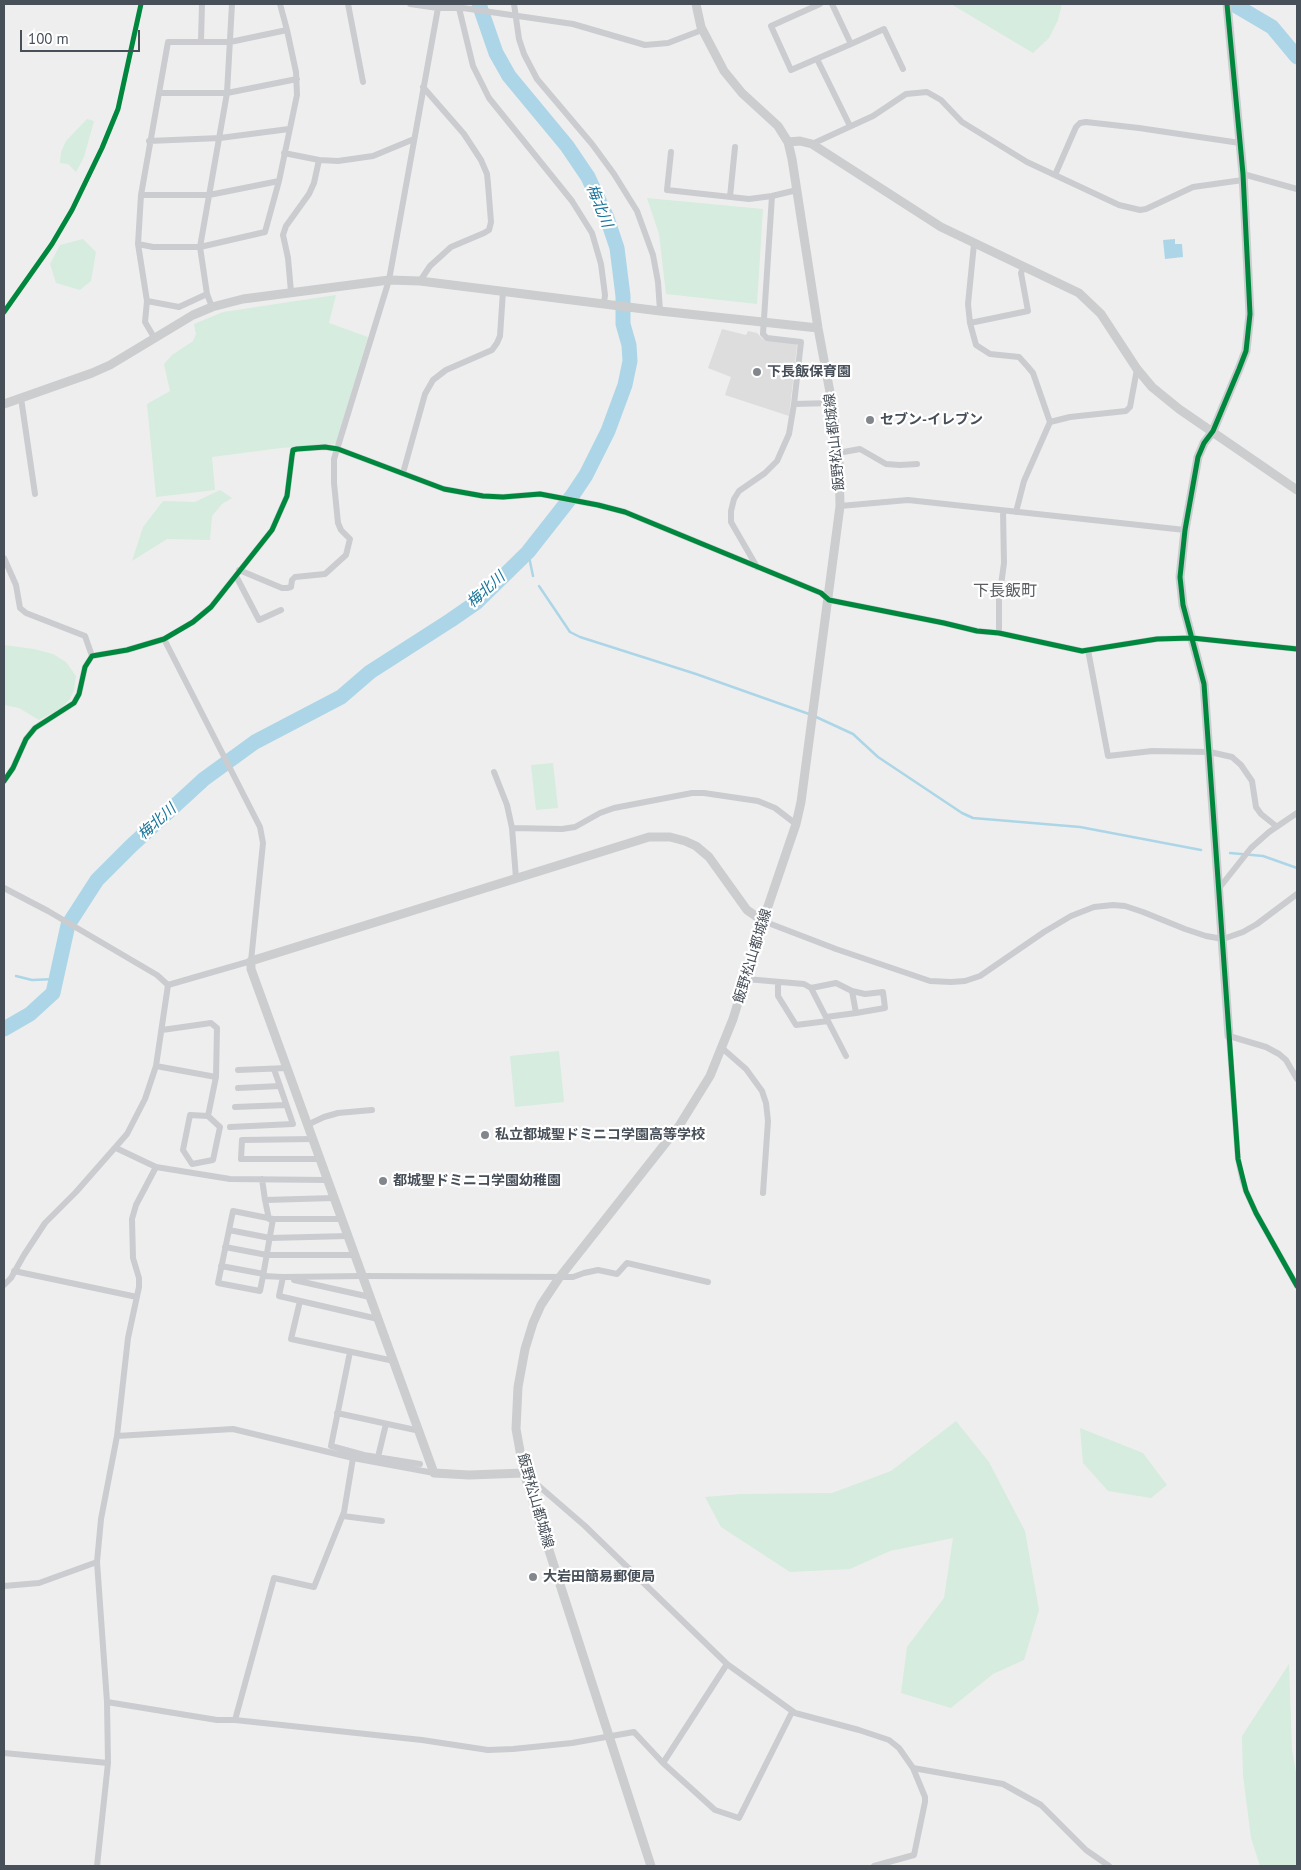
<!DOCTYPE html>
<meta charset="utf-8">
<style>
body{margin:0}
#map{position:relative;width:1301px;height:1870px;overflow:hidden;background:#efeeee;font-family:"PT Sans",sans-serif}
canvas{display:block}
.frame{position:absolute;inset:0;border:5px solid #474f59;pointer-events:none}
.scale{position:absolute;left:20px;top:30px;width:120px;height:22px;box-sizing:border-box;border:2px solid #474f59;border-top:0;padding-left:6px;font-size:15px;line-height:18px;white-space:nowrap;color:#474f59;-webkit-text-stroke:4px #fff;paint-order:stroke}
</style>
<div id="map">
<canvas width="1301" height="1870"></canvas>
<div class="frame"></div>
<div class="scale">100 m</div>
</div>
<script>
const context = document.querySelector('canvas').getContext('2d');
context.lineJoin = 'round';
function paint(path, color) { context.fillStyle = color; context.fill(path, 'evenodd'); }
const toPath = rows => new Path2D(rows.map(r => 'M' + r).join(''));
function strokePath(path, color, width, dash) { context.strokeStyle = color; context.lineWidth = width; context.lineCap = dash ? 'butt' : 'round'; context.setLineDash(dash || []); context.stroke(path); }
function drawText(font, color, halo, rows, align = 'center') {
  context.font = font + ' "PT Sans","Noto Sans JP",sans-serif'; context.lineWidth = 4.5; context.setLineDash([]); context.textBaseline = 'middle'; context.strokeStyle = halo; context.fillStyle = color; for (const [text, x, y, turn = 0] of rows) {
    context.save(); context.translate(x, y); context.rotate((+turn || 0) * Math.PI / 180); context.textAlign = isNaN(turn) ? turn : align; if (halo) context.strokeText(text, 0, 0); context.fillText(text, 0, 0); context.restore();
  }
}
paint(toPath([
 [722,329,746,335,748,331,757,333,763,339,796,343,797,346,789,416,725,395,731,377,708,368]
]), '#ddd');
paint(toPath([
 [951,4,1062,4,1058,20,1049,38,1033,53],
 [87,119,94,121,84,157,76,172,68,164,60,163,61,152,66,141],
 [647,198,763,209,757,304,666,294,659,234],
 [83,239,96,252,91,281,80,290,56,283,50,264,60,245],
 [336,295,329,323,368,337,337,440,335,444,281,448,212,457,215,490,156,497,147,404,170,391,164,364,172,355,193,341,196,334,194,324,223,312],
 [220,490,232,498,222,504,212,516,210,540,167,539,132,561,143,527,163,501,195,502],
 [4,645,34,649,53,654,66,662,76,676,74,690,70,699,61,708,39,720,19,708,4,705],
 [553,763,558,808,536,810,531,765],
 [559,1051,564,1102,515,1107,510,1056],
 [956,1421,989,1462,1025,1531,1039,1610,1024,1660,993,1674,951,1708,901,1693,907,1647,944,1598,953,1538,890,1551,850,1569,790,1572,721,1527,705,1497,741,1494,832,1493,891,1471],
 [1080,1428,1143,1453,1167,1485,1151,1498,1108,1491,1083,1463],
 [1289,1664,1292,1749,1297,1779,1297,1866,1260,1866,1251,1838,1243,1775,1242,1736]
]), '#d5ecdf');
paint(toPath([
 [1175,239,1175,244,1182,244,1183,257,1165,259,1163,240]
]), '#acd6e7');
strokePath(toPath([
 [528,552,533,576],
 [539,586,570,632,580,637,696,674,809,714],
 [814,716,853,734,878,757,962,813,973,818,1080,827,1201,850],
 [1230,853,1263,856,1297,868],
 [16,976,32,980,56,979]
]), '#acd6e7', 2.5);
strokePath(toPath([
 [1233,4,1272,27,1297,57],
 [4,1029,30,1014,53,993,68,925,97,880,131,846,204,779,255,742,341,697,370,672,451,620,477,602,528,552,572,496,586,475,608,431,625,385,630,361,629,345,623,324,623,296,617,248,607,218,588,177,567,146,509,76,496,53,479,4]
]), '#acd6e7', 15);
strokePath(toPath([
 [280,4,287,30],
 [348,4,363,82],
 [410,4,438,8,463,8,573,24,645,45,668,43,702,30],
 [458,4,473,66,489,98,572,201,592,233,601,264,605,295,604,303],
 [514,4,519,39,524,54,537,79,592,144,614,174,637,211,653,255,658,282,660,311],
 [820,4,771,26,791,70,851,44,832,4],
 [287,30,296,72,297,95,279,181,265,232,200,247,153,247,138,244,141,195,168,42,230,42,287,30],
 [201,41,202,4],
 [851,44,884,29,903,69],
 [817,59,850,126],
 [159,93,227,93,297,79],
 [149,141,220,138,289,129],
 [812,144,873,116,906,94,927,92,941,100,962,122,1027,162,1119,205,1140,210,1146,209,1193,187,1243,180],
 [671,152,667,190,749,199,772,196],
 [284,153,319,160,338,161,373,156,414,139],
 [1243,174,1297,189],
 [1055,175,1076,127,1080,123,1086,122,1139,128,1240,143],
 [141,195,209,195,279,181],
 [730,197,735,147],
 [138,244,147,301],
 [974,244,968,304,970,323,976,345,990,354,1019,357,1028,367,1033,373,1050,422],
 [420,281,430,266,451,247,484,233,489,230,491,222,488,184,487,174,481,160,464,134,423,87],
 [291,292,288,258,283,235,286,226,309,194,314,183,319,160],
 [212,307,207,294,200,247,227,93,232,4],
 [970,323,1028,311,1021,273,1024,266],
 [155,339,145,322,147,301,179,307,207,294],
 [21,398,35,494],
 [794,404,832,403],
 [838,453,860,449,886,464,900,465,917,464],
 [403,473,425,394,433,380,446,370,492,350,497,343,500,336,503,291],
 [840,506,908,500,1185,530],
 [1016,512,1024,481,1050,422,1070,417,1126,411,1130,407,1137,369],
 [4,558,16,585,20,608,26,613,85,636,92,656],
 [757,567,731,522,731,511,734,499,739,491,765,473,777,461,789,434,794,404,801,342,767,338,763,334,772,196,797,190],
 [239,570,282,588,287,588,291,587,292,580,295,577,325,574,346,555,350,539,341,530,338,523,334,483,334,459,389,280,438,8],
 [236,576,259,620,281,610],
 [999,633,999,600,1004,563,1003,511],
 [164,639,260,827,263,843,251,961,168,985],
 [1088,650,1108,756,1152,751,1210,752,1232,757,1241,765,1252,781,1256,807,1261,814,1276,826],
 [494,772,507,805,512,828],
 [4,781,13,768,26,739,35,728,74,703,79,694,85,667,92,656,127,650,164,639,193,622,211,607,272,530,287,496,292,456,293,450,297,449,325,447,338,449,444,489,483,496,503,497,540,494,598,505,625,512,821,593,829,600,944,623,977,631,999,633,1082,651,1157,639,1192,638,1297,649],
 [516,878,512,828,562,829,575,827,600,813,614,808,692,793,704,793,758,801,775,808,796,824],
 [1220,887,1251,848,1269,832,1297,813],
 [4,888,48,911,157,975,168,985],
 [763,921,836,949,930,981,951,982,965,981,980,976,1044,932,1071,916,1094,907,1113,905,1125,906,1143,912,1185,929,1206,936,1223,939,1243,932,1257,924,1297,894],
 [746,979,804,984,811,988,836,983,852,991,856,1013,885,1008,883,992,865,994,852,991],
 [778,982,778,996,796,1025,828,1021],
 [811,988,846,1056],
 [826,1017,856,1013],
 [162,1030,211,1023,217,1028,216,1077,208,1116,220,1127,213,1160,192,1164,183,1150,190,1115,208,1116],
 [722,1048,746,1069,762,1091,766,1103,768,1121,763,1193],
 [156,1066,216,1077],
 [238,1070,287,1068],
 [1297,1079,1286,1060,1279,1054,1266,1047,1229,1036,1238,1159,1242,1178,1246,1191,1256,1213,1297,1286],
 [238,1088,280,1086],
 [235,1107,286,1105],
 [307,1125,324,1117,338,1113,372,1110],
 [230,1127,293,1124,274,1069],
 [313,1139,242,1140,241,1159,320,1159],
 [116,1148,156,1167,230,1179,327,1180],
 [262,1179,265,1200,334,1198],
 [265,1200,269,1219],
 [342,1219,273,1219,263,1276,283,1277,279,1296,378,1319],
 [229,1230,270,1238,348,1236],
 [225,1247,267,1255,355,1255],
 [221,1266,264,1274],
 [14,1271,137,1297],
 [263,1276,260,1291,218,1283,233,1211,273,1219],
 [283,1277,363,1276,573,1277,584,1273,598,1270,617,1274,627,1263,708,1282],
 [294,1280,370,1297],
 [4,1285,11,1278,24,1255,45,1223,76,1192,127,1134,145,1099,156,1066,168,985],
 [300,1301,291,1339,394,1361],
 [350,1352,331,1446,364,1455,420,1464],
 [337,1413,420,1431],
 [117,1436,233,1429,353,1458,434,1473],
 [378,1457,386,1424],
 [525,1474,585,1526,727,1664,795,1713,859,1730,889,1740,899,1748,913,1768,925,1797,925,1802,914,1855,874,1866],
 [343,1516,382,1521],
 [4,1586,39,1583,97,1562],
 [107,1702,217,1720,235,1720,422,1740,488,1750,513,1749,572,1743,634,1732,663,1763,715,1810,739,1818,792,1712],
 [235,1720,274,1578,314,1587,344,1512,353,1458],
 [4,1753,108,1763],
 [663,1763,727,1664],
 [913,1768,1003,1784,1041,1805,1086,1850,1109,1866],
 [97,1866,108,1763,107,1702,97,1562,101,1519,117,1436,128,1338,139,1287,139,1278,133,1258,132,1219,136,1205,156,1167]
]), '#cacccf', 6);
strokePath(toPath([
 [1227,4,1243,174,1250,314,1246,351,1239,369,1213,431,1204,443,1198,457,1185,530,1180,577,1183,605,1204,684,1229,1036],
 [788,142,800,141,812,144,941,227,1079,293,1101,314,1137,369,1152,387,1179,409,1297,490],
 [4,404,92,373,110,365,193,315,212,307,243,299,389,280,420,281,660,311,818,328],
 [524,1473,469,1475,434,1473,251,969,251,961,649,837,670,837,685,841,696,846,709,857,747,910,763,921],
 [651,1866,524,1473,516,1429,518,1387,525,1349,533,1323,541,1305,559,1278,679,1126,710,1076,733,1019,763,921,796,824,801,802,840,506,839,459,832,403,818,328,792,159,788,142,778,126,742,93,724,71,701,27,696,4]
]), '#cbcdcf', 9);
strokePath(toPath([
 [1227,4,1243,174,1250,314,1246,351,1239,369,1213,431,1204,443,1198,457,1185,530,1180,577,1183,605,1204,684,1238,1159,1246,1191,1256,1213,1297,1286],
 [4,312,52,244,72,210,102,148,118,109,141,4],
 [4,781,13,768,26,739,35,728,74,703,79,694,85,667,92,656,127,650,164,639,193,622,211,607,272,530,287,496,292,456,293,450,297,449,325,447,338,449,444,489,483,496,503,497,540,494,598,505,625,512,821,593,829,600,944,623,977,631,999,633,1082,651,1157,639,1192,638,1297,649]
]), '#00873e', 5);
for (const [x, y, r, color] of [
 [757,372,5,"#82878d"],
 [870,420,5,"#82878d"],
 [485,1135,5,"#82878d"],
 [383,1181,5,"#82878d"],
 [533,1577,5,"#82878d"]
]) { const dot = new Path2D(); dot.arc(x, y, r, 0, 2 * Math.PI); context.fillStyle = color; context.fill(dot); strokePath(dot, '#fff', 2); }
drawText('bold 14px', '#474f59', '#fff', [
 ["下長飯保育園",767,372],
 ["セブン-イレブン",880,420],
 ["私立都城聖ドミニコ学園高等学校",495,1135],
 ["都城聖ドミニコ学園幼稚園",393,1181],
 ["大岩田簡易郵便局",543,1577]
], 'left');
drawText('14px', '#474f59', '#fff', [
 ["飯野松山都城線",835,442,-96],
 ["飯野松山都城線",753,956,-73],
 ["飯野松山都城線",535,1501,74]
]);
drawText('italic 15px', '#18759b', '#fff', [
 ["梅北川",599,206,68],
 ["梅北川",486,590,-42],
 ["梅北川",157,822,-42]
]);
drawText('16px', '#5a5d61', '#fff', [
 ["下長飯町",1005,591]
]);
</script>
